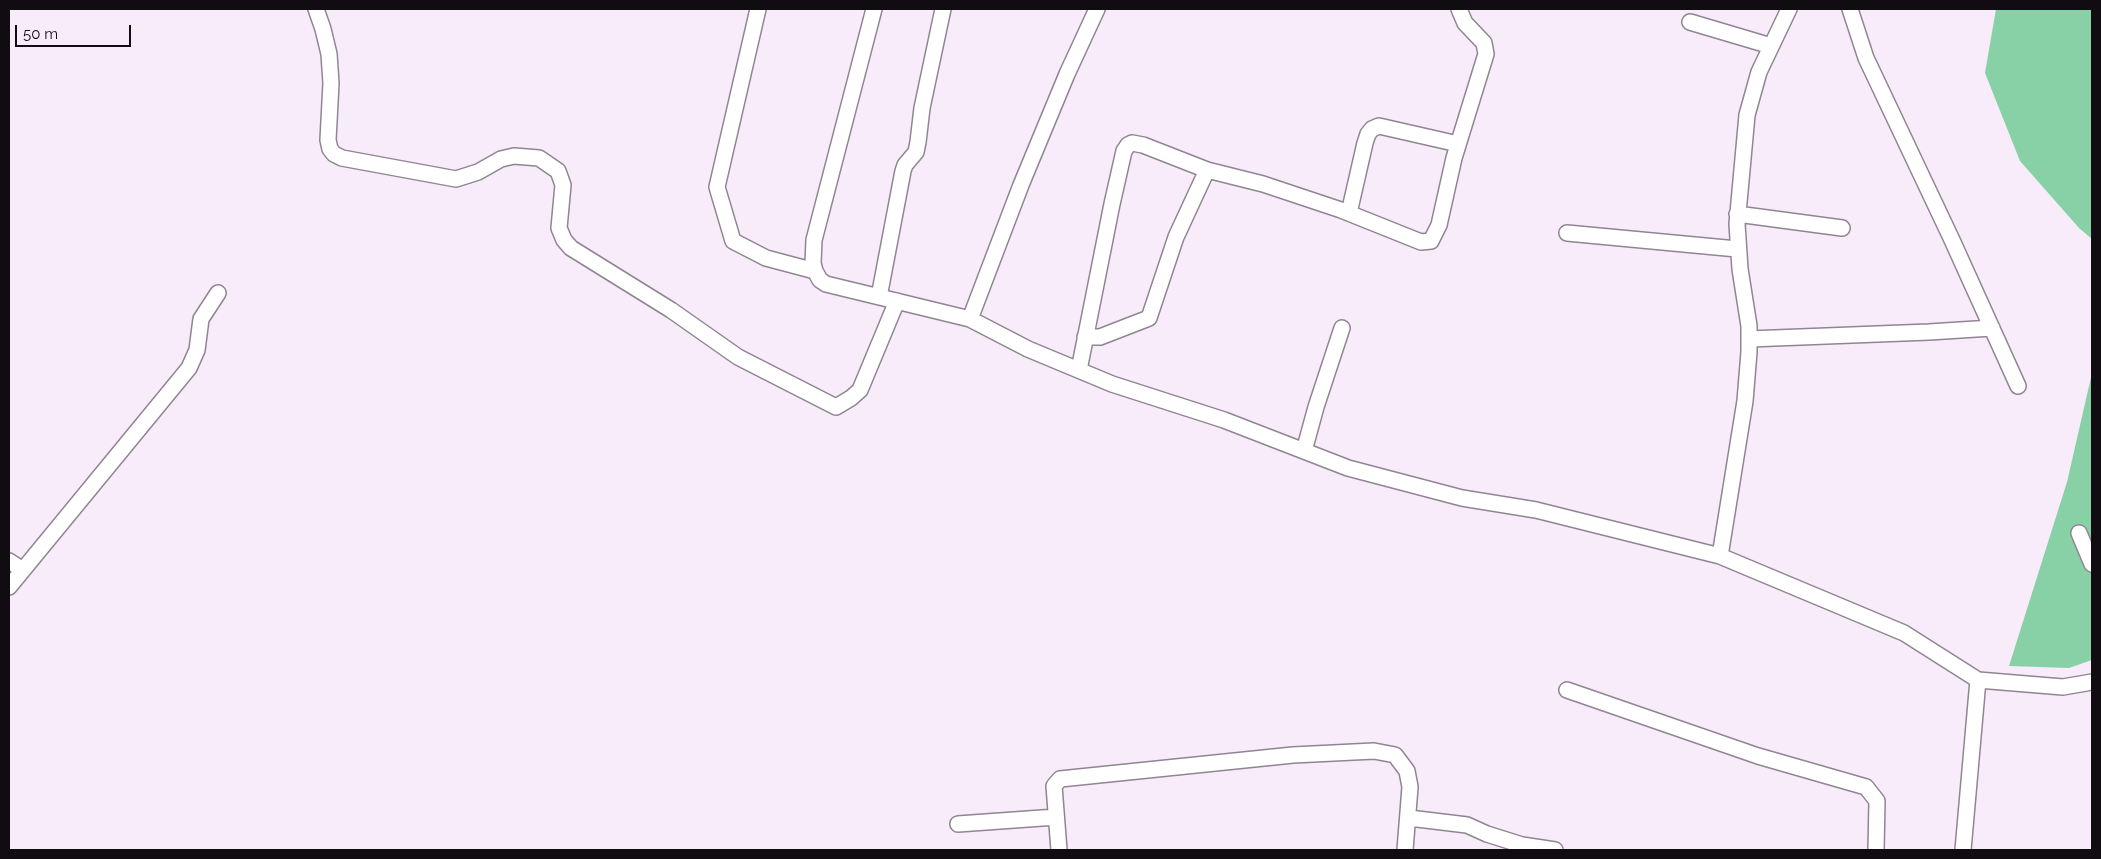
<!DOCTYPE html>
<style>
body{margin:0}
#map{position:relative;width:2101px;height:859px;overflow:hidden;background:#f8ebfa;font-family:Raleway,sans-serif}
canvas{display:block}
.frame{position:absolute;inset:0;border:10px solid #100c11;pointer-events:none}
.scale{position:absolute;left:15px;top:25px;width:116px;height:22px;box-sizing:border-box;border:2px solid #100c11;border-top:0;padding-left:6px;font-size:15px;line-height:18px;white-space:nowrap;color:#100c11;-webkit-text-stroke:4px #f8ebfa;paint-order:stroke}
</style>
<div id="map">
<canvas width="2101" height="859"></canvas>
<div class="frame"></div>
<div class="scale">50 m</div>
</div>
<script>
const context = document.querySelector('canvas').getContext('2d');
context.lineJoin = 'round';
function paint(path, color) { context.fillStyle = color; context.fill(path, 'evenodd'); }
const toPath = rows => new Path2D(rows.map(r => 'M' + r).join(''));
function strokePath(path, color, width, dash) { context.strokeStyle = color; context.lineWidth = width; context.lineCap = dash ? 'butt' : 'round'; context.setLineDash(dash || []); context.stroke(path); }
paint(toPath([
 [1996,9,2092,9,2092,239,2079,228,2020,161,1985,73],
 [2092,373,2092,660,2069,668,2009,666,2067,482]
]), '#88d1a7');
const minor = toPath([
 [316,9,323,29,329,54,331,83,328,140,330,149,334,154,342,158,456,179,478,172,501,159,514,156,539,158,558,171,563,185,559,228,564,240,571,248,671,310,738,357,836,407,851,398,860,390,897,301],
 [758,9,717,187,733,241,766,258,815,271],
 [874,9,814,240,813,263,815,271,820,280,826,284,970,319],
 [1097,9,1067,74,1021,185,970,319,1028,349,1112,384,1224,420,1348,468,1462,498,1536,510,1720,556,1904,633,1978,680],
 [1850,9,1866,58,1952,240,2018,386],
 [1690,22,1771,46],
 [1349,213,1365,143,1368,134,1372,129,1379,126,1458,144],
 [1737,214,1842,228],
 [1567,233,1737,249],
 [879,297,903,171,905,165,916,152,918,142,922,108,943,9],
 [1085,337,1100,337,1149,318,1176,237,1207,170,1263,184,1341,210,1421,242,1431,241,1439,225,1454,158,1486,54,1484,43,1465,23,1459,9],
 [1749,339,1929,332,1992,328],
 [1079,370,1112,204,1124,151,1128,145,1132,143,1143,145,1207,170],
 [1304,451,1316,407,1342,328],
 [2079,533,2092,564],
 [1720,556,1745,401,1749,352,1749,326,1740,269,1737,224,1747,115,1759,72,1789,9],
 [9,561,23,570],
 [9,587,189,368,197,350,201,319,218,293],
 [1567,690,1758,756,1866,787,1877,801,1876,850],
 [1409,818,1467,825,1487,834,1522,845,1555,850],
 [958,824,1056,817],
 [1059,850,1054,786,1060,779,1293,755,1374,751,1395,755,1407,771,1410,787,1405,850],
 [1963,850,1978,680,2063,687,2092,682]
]);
strokePath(minor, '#908592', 18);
strokePath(minor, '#fff', 15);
</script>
